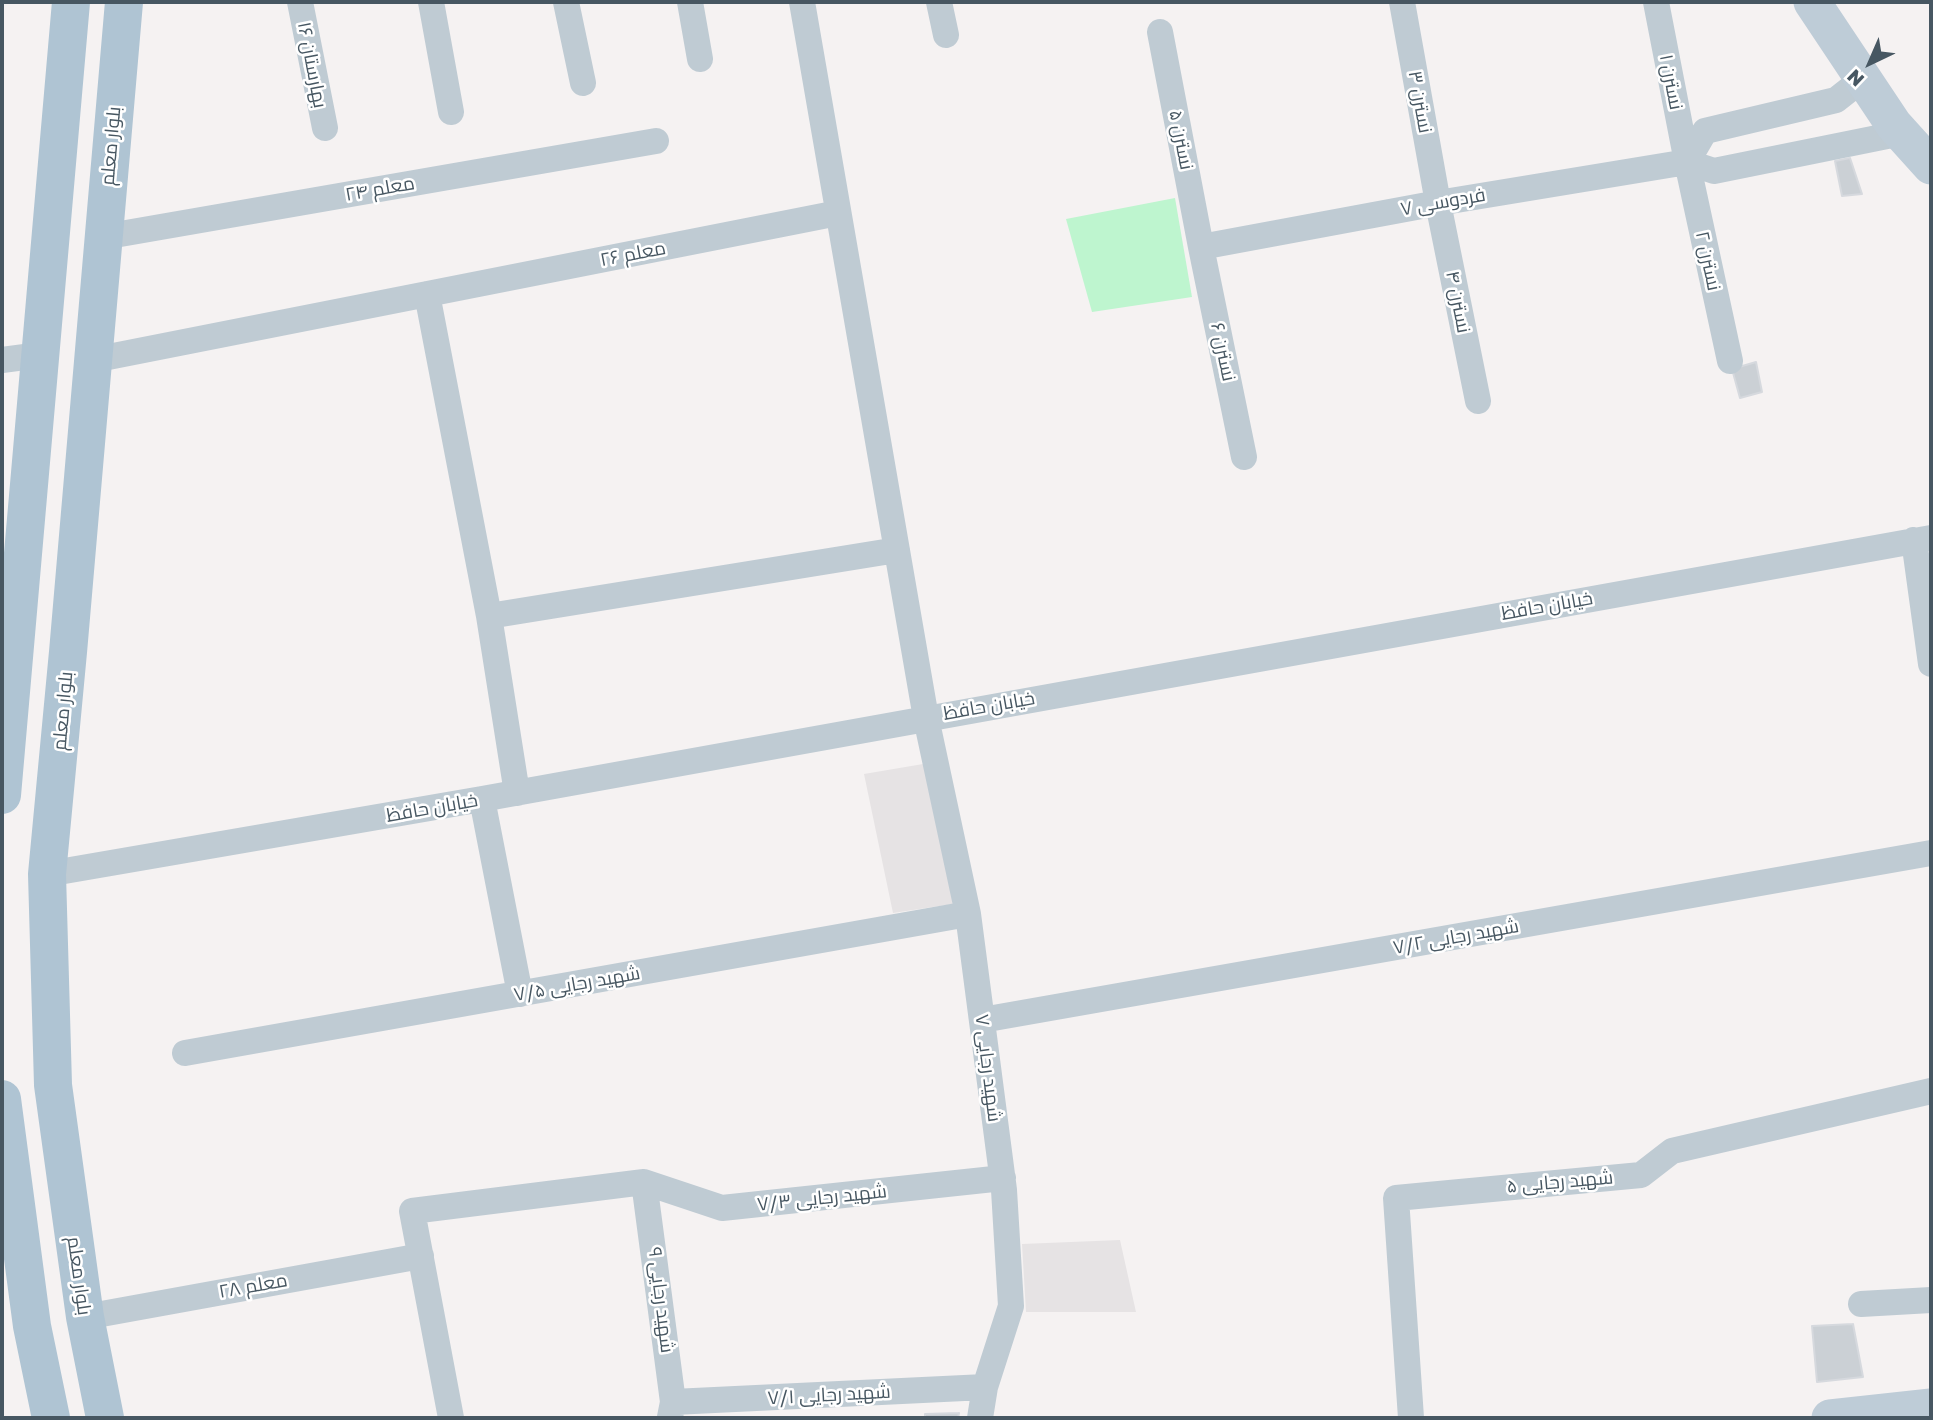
<!DOCTYPE html>
<meta charset="utf-8">
<style>
body{margin:0}
#map{position:relative;width:1933px;height:1420px;overflow:hidden;background:#f5f2f2;font-family:"Golos Text",sans-serif}
canvas{display:block}
.frame{position:absolute;inset:0;border:4px solid #475762;pointer-events:none}
.north{position:absolute;left:1835px;top:28px;width:70px;height:70px;-webkit-text-stroke:5px #fff;paint-order:stroke;rotate:224deg;font-size:19px;font-weight:700;line-height:28px;text-align:center;color:#475762}
.north::after{content:'';display:block;margin:auto;width:24px;height:32px;background:#475762;clip-path:polygon(50% 0,100% 100%,50% 72%,0 100%)}
</style>
<div id="map">
<canvas width="1933" height="1420"></canvas>
<div class="frame"></div>
<div class="north">N</div>
</div>
<script>
const context = document.querySelector('canvas').getContext('2d');
context.lineJoin = 'round';
function paint(path, color) { context.fillStyle = color; context.fill(path, 'evenodd'); }
const toPath = rows => new Path2D(rows.map(r => 'M' + r).join(''));
function strokePath(path, color, width, dash) { context.strokeStyle = color; context.lineWidth = width; context.lineCap = dash ? 'butt' : 'round'; context.setLineDash(dash || []); context.stroke(path); }
function drawText(font, color, halo, rows, align = 'center') {
  context.font = font + ' "Golos Text",Cairo,sans-serif'; context.lineWidth = 5; context.setLineDash([]); context.textBaseline = 'middle'; context.strokeStyle = halo; context.fillStyle = color; for (const [text, x, y, turn = 0] of rows) {
    context.save(); context.translate(x, y); context.rotate((+turn || 0) * Math.PI / 180); context.textAlign = isNaN(turn) ? turn : align; if (halo) context.strokeText(text, 0, 0); context.fillText(text, 0, 0); context.restore();
  }
}
paint(toPath([
 [929,763,953,904,893,913,864,774],
 [1120,1240,1136,1312,1026,1312,1022,1244]
]), '#e6e3e4');
paint(toPath([
 [1175,198,1192,297,1092,312,1066,219]
]), '#bef5cf');
const building = toPath([
 [1850,158,1862,194,1842,196,1835,161,1850,158],
 [1756,362,1762,392,1740,398,1732,369,1756,362],
 [1853,1324,1863,1377,1817,1382,1812,1326,1853,1324],
 [959,1413,958,1418,925,1418,925,1414,959,1413]
]);
paint(building, '#cbd0d5');
strokePath(building, '#d6d9de', 2);
strokePath(toPath([
 [300,2,325,128],
 [431,2,451,112],
 [566,2,583,83],
 [690,2,700,59],
 [802,2,926,718,968,914,1004,1190,1011,1306,985,1387,980,1418],
 [939,2,946,35],
 [1402,2,1438,203,1478,401],
 [1656,2,1687,162,1730,361],
 [1160,32,1201,247,1244,457],
 [1687,162,1705,131,1836,100,1855,85,1858,71],
 [103,237,656,141],
 [1201,247,1438,203,1687,162,1714,171,1902,133],
 [427,294,489,616],
 [2,360,40,355],
 [93,360,838,213],
 [1914,540,1931,664],
 [517,793,489,616,897,550],
 [482,799,520,994],
 [47,874,482,799,1931,538],
 [982,1020,1931,853],
 [185,1053,968,914],
 [644,1182,673,1402,670,1417],
 [1861,1304,1931,1300],
 [85,1317,421,1256],
 [673,1402,985,1387],
 [451,1418,412,1211,644,1182,722,1208,1003,1178],
 [1411,1418,1396,1198,1641,1175,1672,1151,1931,1091]
]), '#bfcbd3', 26);
strokePath(toPath([
 [1812,2,1894,125,1931,166],
 [1830,1418,1931,1407]
]), '#beccd7', 37);
strokePath(toPath([
 [2,795,71,2],
 [2,1099,32,1326,51,1418],
 [105,1418,85,1317,53,1085,47,874,68,652,124,2]
]), '#afc4d3', 38);
drawText('19px', '#475762', '#fff', [
 ["بهارستان ۱۶",312,65,79],
 ["نسترن ۱",1671,82,79],
 ["نسترن ۳",1420,102,80],
 ["نسترن ۵",1181,140,79],
 ["بلوار معلم",111,146,-85],
 ["معلم ۲۴",380,189,-10],
 ["فردوسی ۷",1443,202,-10],
 ["معلم ۲۶",633,254,-11],
 ["نسترن ۲",1708,261,78],
 ["نسترن ۴",1458,302,79],
 ["نسترن ۶",1223,352,78],
 ["خیابان حافظ",1547,606,-10],
 ["خیابان حافظ",989,706,-10],
 ["بلوار معلم",63,711,-85],
 ["خیابان حافظ",432,808,-10],
 ["شهید رجایی ۷/۲",1456,937,-10],
 ["شهید رجایی ۷/۵",577,984,-10],
 ["شهید رجایی ۷",988,1068,83],
 ["شهید رجایی ۵",1560,1182,-5],
 ["شهید رجایی ۷/۳",822,1198,-6],
 ["بلوار معلم",79,1276,82],
 ["معلم ۲۸",253,1286,-10],
 ["شهید رجایی ۹",661,1300,83],
 ["شهید رجایی ۷/۱",829,1395,-3]
]);
</script>
